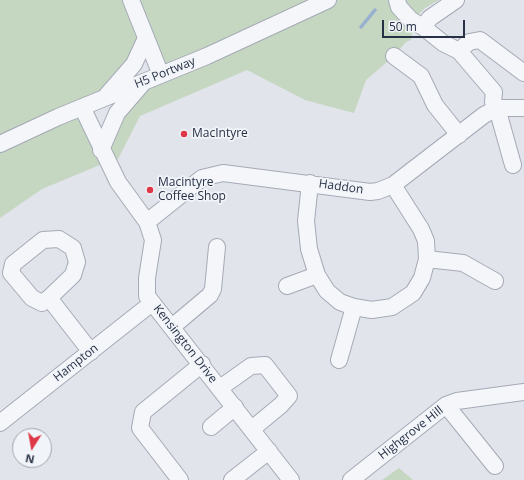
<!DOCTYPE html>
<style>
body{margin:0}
#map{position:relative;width:524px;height:480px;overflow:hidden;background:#e1e4eb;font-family:"Open Sans",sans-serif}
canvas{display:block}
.north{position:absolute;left:12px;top:428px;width:40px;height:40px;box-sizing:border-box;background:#f1f4f8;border:1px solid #a0a6b0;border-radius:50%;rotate:191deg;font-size:11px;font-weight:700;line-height:16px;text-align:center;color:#273045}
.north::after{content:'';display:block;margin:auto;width:14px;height:18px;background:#de3848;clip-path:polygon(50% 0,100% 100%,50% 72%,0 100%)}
.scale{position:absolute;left:382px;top:20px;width:83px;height:18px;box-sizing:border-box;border:2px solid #273045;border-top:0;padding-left:5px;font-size:12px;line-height:14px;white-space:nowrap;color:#273045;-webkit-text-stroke:3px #f1f4f8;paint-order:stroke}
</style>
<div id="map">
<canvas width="524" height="480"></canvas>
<div class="north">N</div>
<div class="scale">50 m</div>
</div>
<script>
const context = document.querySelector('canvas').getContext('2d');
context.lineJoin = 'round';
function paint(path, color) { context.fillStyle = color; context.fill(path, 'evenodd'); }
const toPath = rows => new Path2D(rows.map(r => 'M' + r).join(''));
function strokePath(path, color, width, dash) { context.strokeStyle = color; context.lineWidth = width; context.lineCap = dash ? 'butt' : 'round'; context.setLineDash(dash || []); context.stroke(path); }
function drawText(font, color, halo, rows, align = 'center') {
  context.font = font + ' "Open Sans",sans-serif'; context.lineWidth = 3.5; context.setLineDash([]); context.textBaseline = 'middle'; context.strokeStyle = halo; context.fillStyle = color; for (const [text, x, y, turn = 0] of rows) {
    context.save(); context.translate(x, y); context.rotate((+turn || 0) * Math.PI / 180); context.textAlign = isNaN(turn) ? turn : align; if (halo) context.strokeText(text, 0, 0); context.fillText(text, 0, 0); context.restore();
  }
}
paint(toPath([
 [0,0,131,0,145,35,141,0,439,0,425,8,415,18,411,40,406,42,394,56,366,80,354,113,305,100,247,70,140,116,118,159,107,162,42,189,0,218],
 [146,39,160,75,117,113,101,149,82,107,134,64],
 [399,468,413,480,382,480]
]), '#c5d6c1');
strokePath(toPath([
 [361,27,375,10]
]), '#98b0cf', 3.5);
const minor = toPath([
 [131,0,161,75],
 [397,0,399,7,411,20,423,27,430,18,456,0],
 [423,27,443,43,459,51,469,42,480,40,524,73],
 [459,51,494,92,493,102,497,108,513,165],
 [394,56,421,76,435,105,459,135],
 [107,95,134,64,146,38],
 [82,107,118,182,147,222,153,240,147,278,147,296,291,480],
 [0,144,58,117,207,56,328,0],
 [101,150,117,113,142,84],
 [310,183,306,221,309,249,317,275,327,291,340,302,354,307,372,310,392,307,413,293,422,278,427,259,426,241,421,229,393,185],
 [147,222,202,178,223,173,370,192,378,191,393,185,484,115,497,108,524,108],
 [427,259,463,263,495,281],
 [287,286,317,275],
 [49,298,42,303,32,298,11,273,13,264,43,240,59,239,73,248,77,262,73,275,49,298,91,352],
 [172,327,210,295,213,289,217,247],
 [339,360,354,307],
 [220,388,251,366,265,365,289,396,281,405,252,429],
 [446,405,495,466],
 [0,423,152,303],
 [211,427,235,407],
 [180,480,140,428,143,412,202,364],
 [232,480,269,451],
 [351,480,446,405,457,401,524,392]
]);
strokePath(minor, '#a5aab6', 18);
strokePath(minor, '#f4f6f9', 16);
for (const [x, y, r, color] of [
 [184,134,4,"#de3848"],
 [150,190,4,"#de3848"]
]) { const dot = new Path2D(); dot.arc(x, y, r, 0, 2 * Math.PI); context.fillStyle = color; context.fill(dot); strokePath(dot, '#f1f4f8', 1.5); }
drawText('12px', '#273045', '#f1f4f8', [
 ["H5 Portway",165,73,-22],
 ["Haddon",341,187,8],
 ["Kensington Drive",185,344,52],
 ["Hampton",76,363,-38],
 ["Highgrove Hill",411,433,-38]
]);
drawText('12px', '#273045', '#f1f4f8', [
 ["MacIntyre",192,134],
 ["Macintyre",158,183],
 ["Coffee Shop",158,197]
], 'left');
</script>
